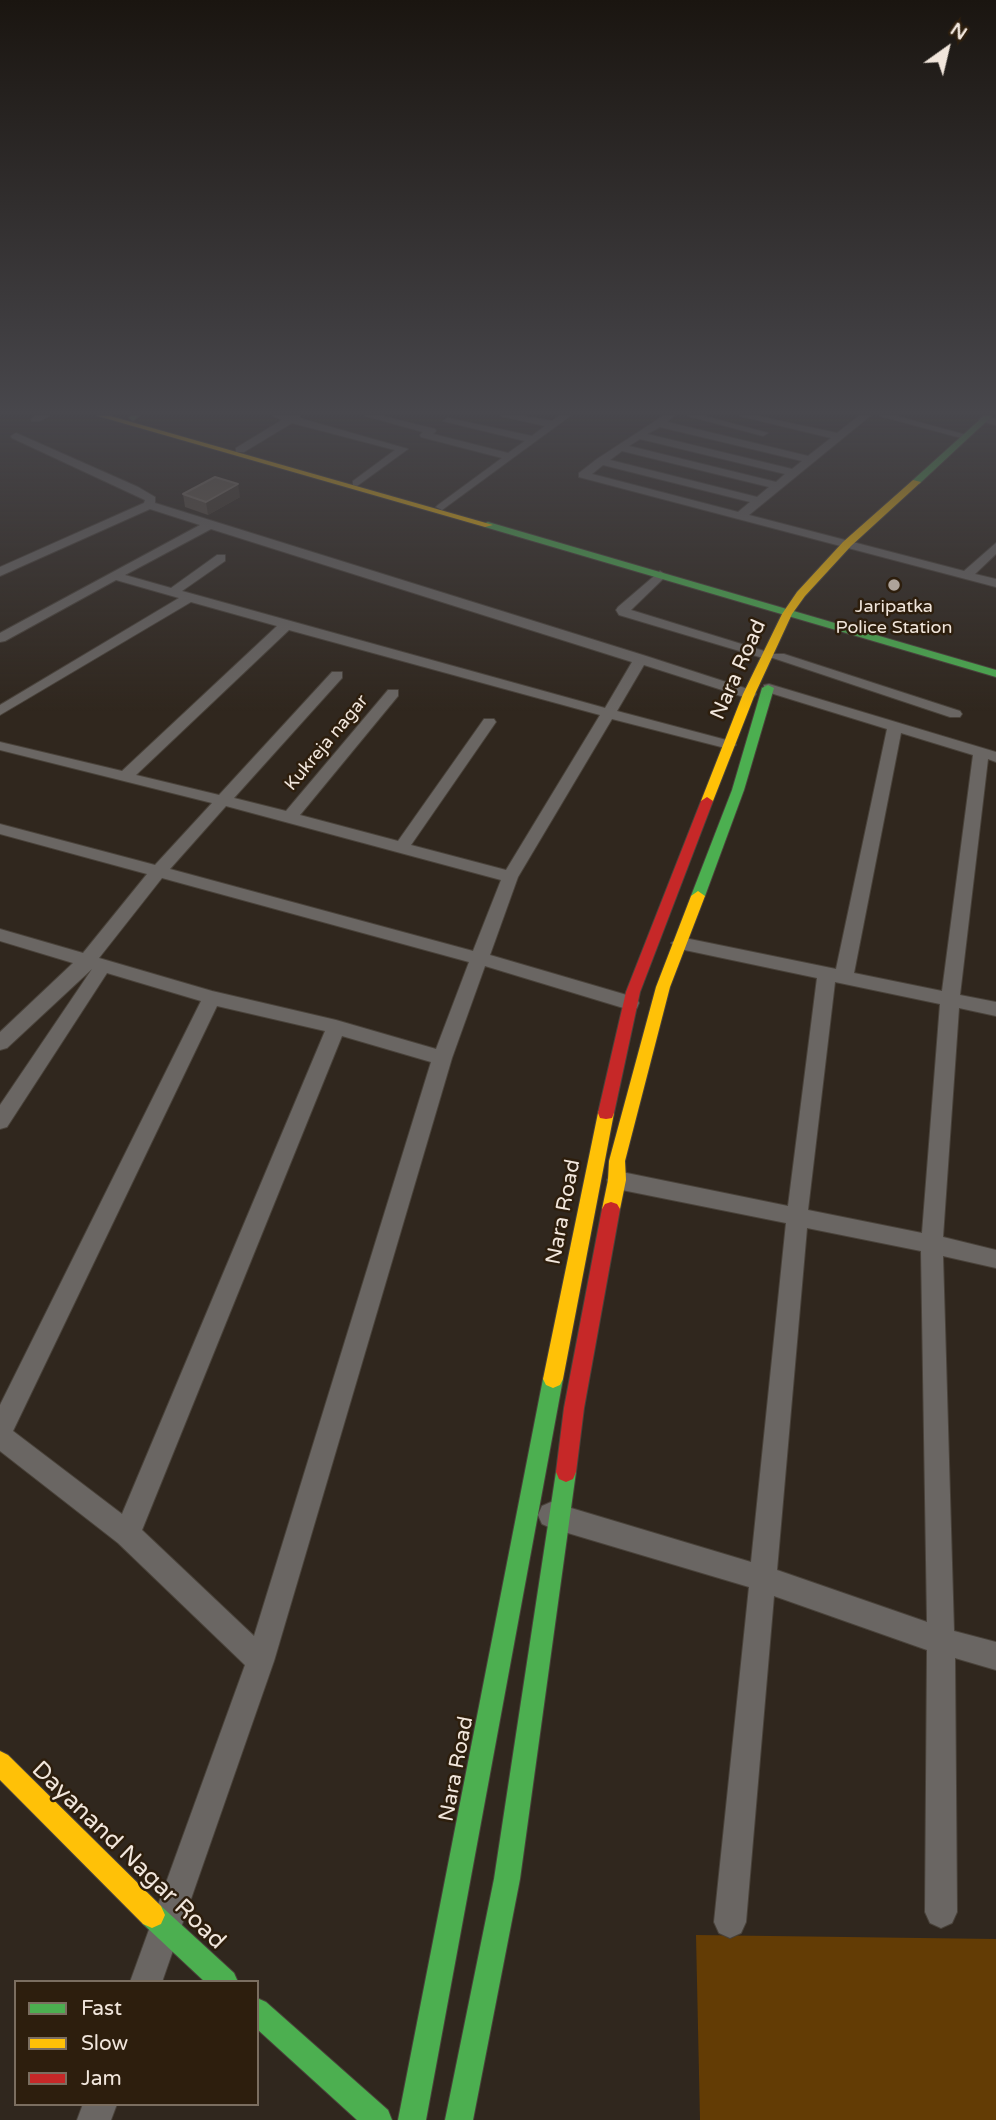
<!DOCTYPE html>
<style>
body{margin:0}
#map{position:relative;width:996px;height:2120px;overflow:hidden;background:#30271e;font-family:"Varela Round",sans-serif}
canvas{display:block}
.legend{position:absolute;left:14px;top:1980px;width:245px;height:126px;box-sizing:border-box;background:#2d1e0d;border:2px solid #7b6e60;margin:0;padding:9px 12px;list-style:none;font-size:21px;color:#f1e6dc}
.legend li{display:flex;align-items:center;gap:14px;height:35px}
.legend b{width:35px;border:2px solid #7b6e60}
.north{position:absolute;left:912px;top:14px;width:70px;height:70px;-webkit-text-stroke:5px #2d1e0d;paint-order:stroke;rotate:34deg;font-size:19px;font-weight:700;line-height:28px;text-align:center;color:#f1e6dc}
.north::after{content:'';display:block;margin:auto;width:24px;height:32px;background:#f1e6dc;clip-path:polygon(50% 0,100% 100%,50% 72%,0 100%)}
</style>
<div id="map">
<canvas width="996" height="2120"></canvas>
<ul class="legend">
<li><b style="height:9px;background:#4caf50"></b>Fast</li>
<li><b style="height:9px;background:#ffc107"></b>Slow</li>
<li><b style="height:9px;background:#c62828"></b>Jam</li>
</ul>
<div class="north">N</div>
</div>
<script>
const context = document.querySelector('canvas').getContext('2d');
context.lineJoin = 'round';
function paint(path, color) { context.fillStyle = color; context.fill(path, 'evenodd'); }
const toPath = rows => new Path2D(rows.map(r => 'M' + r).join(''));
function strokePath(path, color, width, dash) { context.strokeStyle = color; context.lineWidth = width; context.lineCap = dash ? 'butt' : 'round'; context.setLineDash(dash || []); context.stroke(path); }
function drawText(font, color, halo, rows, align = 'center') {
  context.font = font + ' "Varela Round",sans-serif'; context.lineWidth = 5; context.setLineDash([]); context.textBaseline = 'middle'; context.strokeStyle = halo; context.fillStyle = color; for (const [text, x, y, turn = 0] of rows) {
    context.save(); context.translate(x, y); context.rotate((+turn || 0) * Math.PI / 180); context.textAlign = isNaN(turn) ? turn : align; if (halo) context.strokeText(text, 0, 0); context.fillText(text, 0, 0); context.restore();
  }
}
paint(toPath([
 [696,1935,996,1939,996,2120,700,2120]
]), '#633c05');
const street = toPath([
 [36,416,49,416,40,421,32,421,31,419,36,416],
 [274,416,300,416,299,418,408,449,357,486,353,485,353,481,395,450,292,423,244,452,236,452,236,448,282,420,274,416],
 [366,416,382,416,435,429,436,431,433,434,508,453,525,441,443,421,448,418,532,436,545,426,501,416,522,416,552,421,559,416,570,416,442,510,436,507,438,505,502,458,421,437,420,435,423,432,366,416],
 [663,416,674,416,667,422,808,456,831,438,740,416,757,416,837,433,859,416,870,416,749,515,964,571,996,543,996,554,975,574,996,579,996,587,579,477,579,473,597,459,663,416],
 [660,427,802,461,792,469,647,434,660,427],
 [640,439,785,474,776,482,629,446,640,439],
 [622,451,769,487,757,497,610,460,622,451],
 [603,465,750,502,738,512,592,474,603,465],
 [688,416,704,416,768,433,763,436,688,416],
 [880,416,896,416,970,436,965,439,880,416],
 [984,416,996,419,996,425,980,421,979,419,984,416],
 [16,433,138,487,155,497,155,503,646,656,754,691,756,694,754,697,744,697,644,665,617,711,734,742,736,745,729,749,612,719,518,877,490,955,637,998,639,1003,637,1008,630,1010,485,966,452,1058,274,1661,162,1982,130,1982,245,1665,118,1543,0,1451,0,1405,201,1001,107,973,7,1127,0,1129,0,1105,92,969,7,1048,0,1050,0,1032,73,963,0,941,0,929,83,953,147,874,0,834,0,824,155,865,212,803,0,750,0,742,122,771,277,626,191,602,0,715,0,705,179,598,116,580,5,641,0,642,0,633,200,525,150,509,0,576,0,567,144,503,145,500,12,438,11,436,16,433],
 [211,529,632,662,605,708,182,591,225,561,225,555,217,555,171,588,125,575,211,529],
 [289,630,600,715,506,870,411,845,496,722,494,719,484,719,398,841,300,815,398,696,398,690,388,690,286,811,234,798,342,678,342,672,332,672,219,795,136,775,289,630],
 [226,806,501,880,473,951,170,869,226,806],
 [162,878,469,962,436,1049,336,1020,212,991,99,958,162,878],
 [217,1006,325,1031,122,1514,13,1431,217,1006],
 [342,1036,431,1062,254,1636,142,1530,342,1036],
 [660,571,666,575,664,578,631,610,774,654,784,654,960,711,962,714,960,717,950,717,773,658,763,658,619,615,616,610,618,607,660,571],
 [769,684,996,752,996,762,988,759,960,995,996,1002,996,1016,959,1008,943,1237,996,1250,996,1268,943,1256,954,1631,996,1642,996,1670,955,1658,957,1912,952,1923,941,1928,930,1923,925,1912,927,1650,774,1596,746,1922,741,1933,730,1938,719,1933,714,1922,749,1587,551,1528,542,1524,538,1515,542,1506,551,1502,751,1562,786,1223,617,1189,610,1186,607,1180,610,1174,617,1171,788,1206,817,978,680,949,671,943,680,937,836,969,887,729,764,691,764,685,769,684],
 [901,733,973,755,942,991,854,973,901,733],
 [835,982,940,1004,922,1233,808,1210,835,982],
 [807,1228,921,1251,927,1622,777,1570,807,1228],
 [83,2104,117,2104,111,2120,77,2120,83,2104]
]);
const fast = toPath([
 [131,416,139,416,133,421,129,418,131,416],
 [984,416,992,416,919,484,913,484,913,480,984,416],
 [488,522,996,670,996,677,485,527,485,523,488,522],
 [768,685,774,688,744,790,705,896,698,901,693,899,691,896,732,790,762,688,768,685],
 [553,1370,560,1373,563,1379,426,2120,398,2120,543,1379,546,1373,553,1370],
 [566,1462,573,1465,576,1472,520,1879,473,2120,445,2120,494,1879,556,1472,559,1465,566,1462],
 [152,1902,161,1906,234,1973,238,1982,205,1982,143,1924,139,1915,143,1906,152,1902],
 [257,1998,266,2002,388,2110,392,2120,357,2120,257,2029,257,1998]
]);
const slow = toPath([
 [98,416,110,416,493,525,485,527,98,416],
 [913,480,921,482,851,546,805,596,792,614,755,694,713,801,707,805,702,804,701,801,743,694,782,614,797,592,843,542,913,480],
 [698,891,705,896,670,987,625,1161,626,1180,620,1209,617,1214,611,1216,605,1214,602,1209,608,1180,609,1161,656,987,691,896,698,891],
 [606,1107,612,1108,614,1113,563,1379,560,1385,553,1388,546,1385,543,1379,598,1113,600,1108,606,1107],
 [0,1751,8,1755,161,1906,165,1915,161,1924,152,1928,143,1924,0,1780,0,1751]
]);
const jam = toPath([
 [707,797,713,801,640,992,614,1113,612,1118,606,1119,600,1118,598,1113,626,992,701,801,707,797],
 [611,1202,617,1204,620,1209,584,1408,576,1472,573,1479,566,1482,559,1479,556,1472,564,1408,602,1209,605,1204,611,1202]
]);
strokePath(street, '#49423a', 2);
strokePath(fast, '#49423a', 2);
strokePath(slow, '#49423a', 2);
strokePath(jam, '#49423a', 2);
paint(street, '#6a6663');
paint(fast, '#4caf50');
paint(slow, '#ffc107');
paint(jam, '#c62828');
paint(toPath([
 [183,494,240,497,208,515,185,507]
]), '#584d42');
paint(toPath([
 [238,484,240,497,208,515,206,502]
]), '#41372c');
const building = toPath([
 [215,477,238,484,206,502,183,494,215,477]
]);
paint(building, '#695e52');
strokePath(building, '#7e7368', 2);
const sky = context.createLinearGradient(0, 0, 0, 712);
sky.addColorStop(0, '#1a1510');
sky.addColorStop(0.58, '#48474c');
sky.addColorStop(1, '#48474c00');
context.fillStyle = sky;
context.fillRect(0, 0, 996, 712);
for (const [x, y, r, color] of [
 [894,585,7,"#ada39a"]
]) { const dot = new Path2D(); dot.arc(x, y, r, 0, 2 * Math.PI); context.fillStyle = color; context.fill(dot); strokePath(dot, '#2d1e0d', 2.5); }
drawText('18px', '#f1e6dc', '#2d1e0d', [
 ["Jaripatka",894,607],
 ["Police Station",894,628]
]);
drawText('18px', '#f1e6dc', '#2d1e0d', [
 ["Kukreja nagar",327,743,-50]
]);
drawText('21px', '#f1e6dc', '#2d1e0d', [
 ["Nara Road",739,670,-66],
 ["Nara Road",564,1212,-79],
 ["Nara Road",457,1769,-79]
]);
drawText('24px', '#f1e6dc', '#2d1e0d', [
 ["Dayanand Nagar Road",128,1856,44]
]);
</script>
